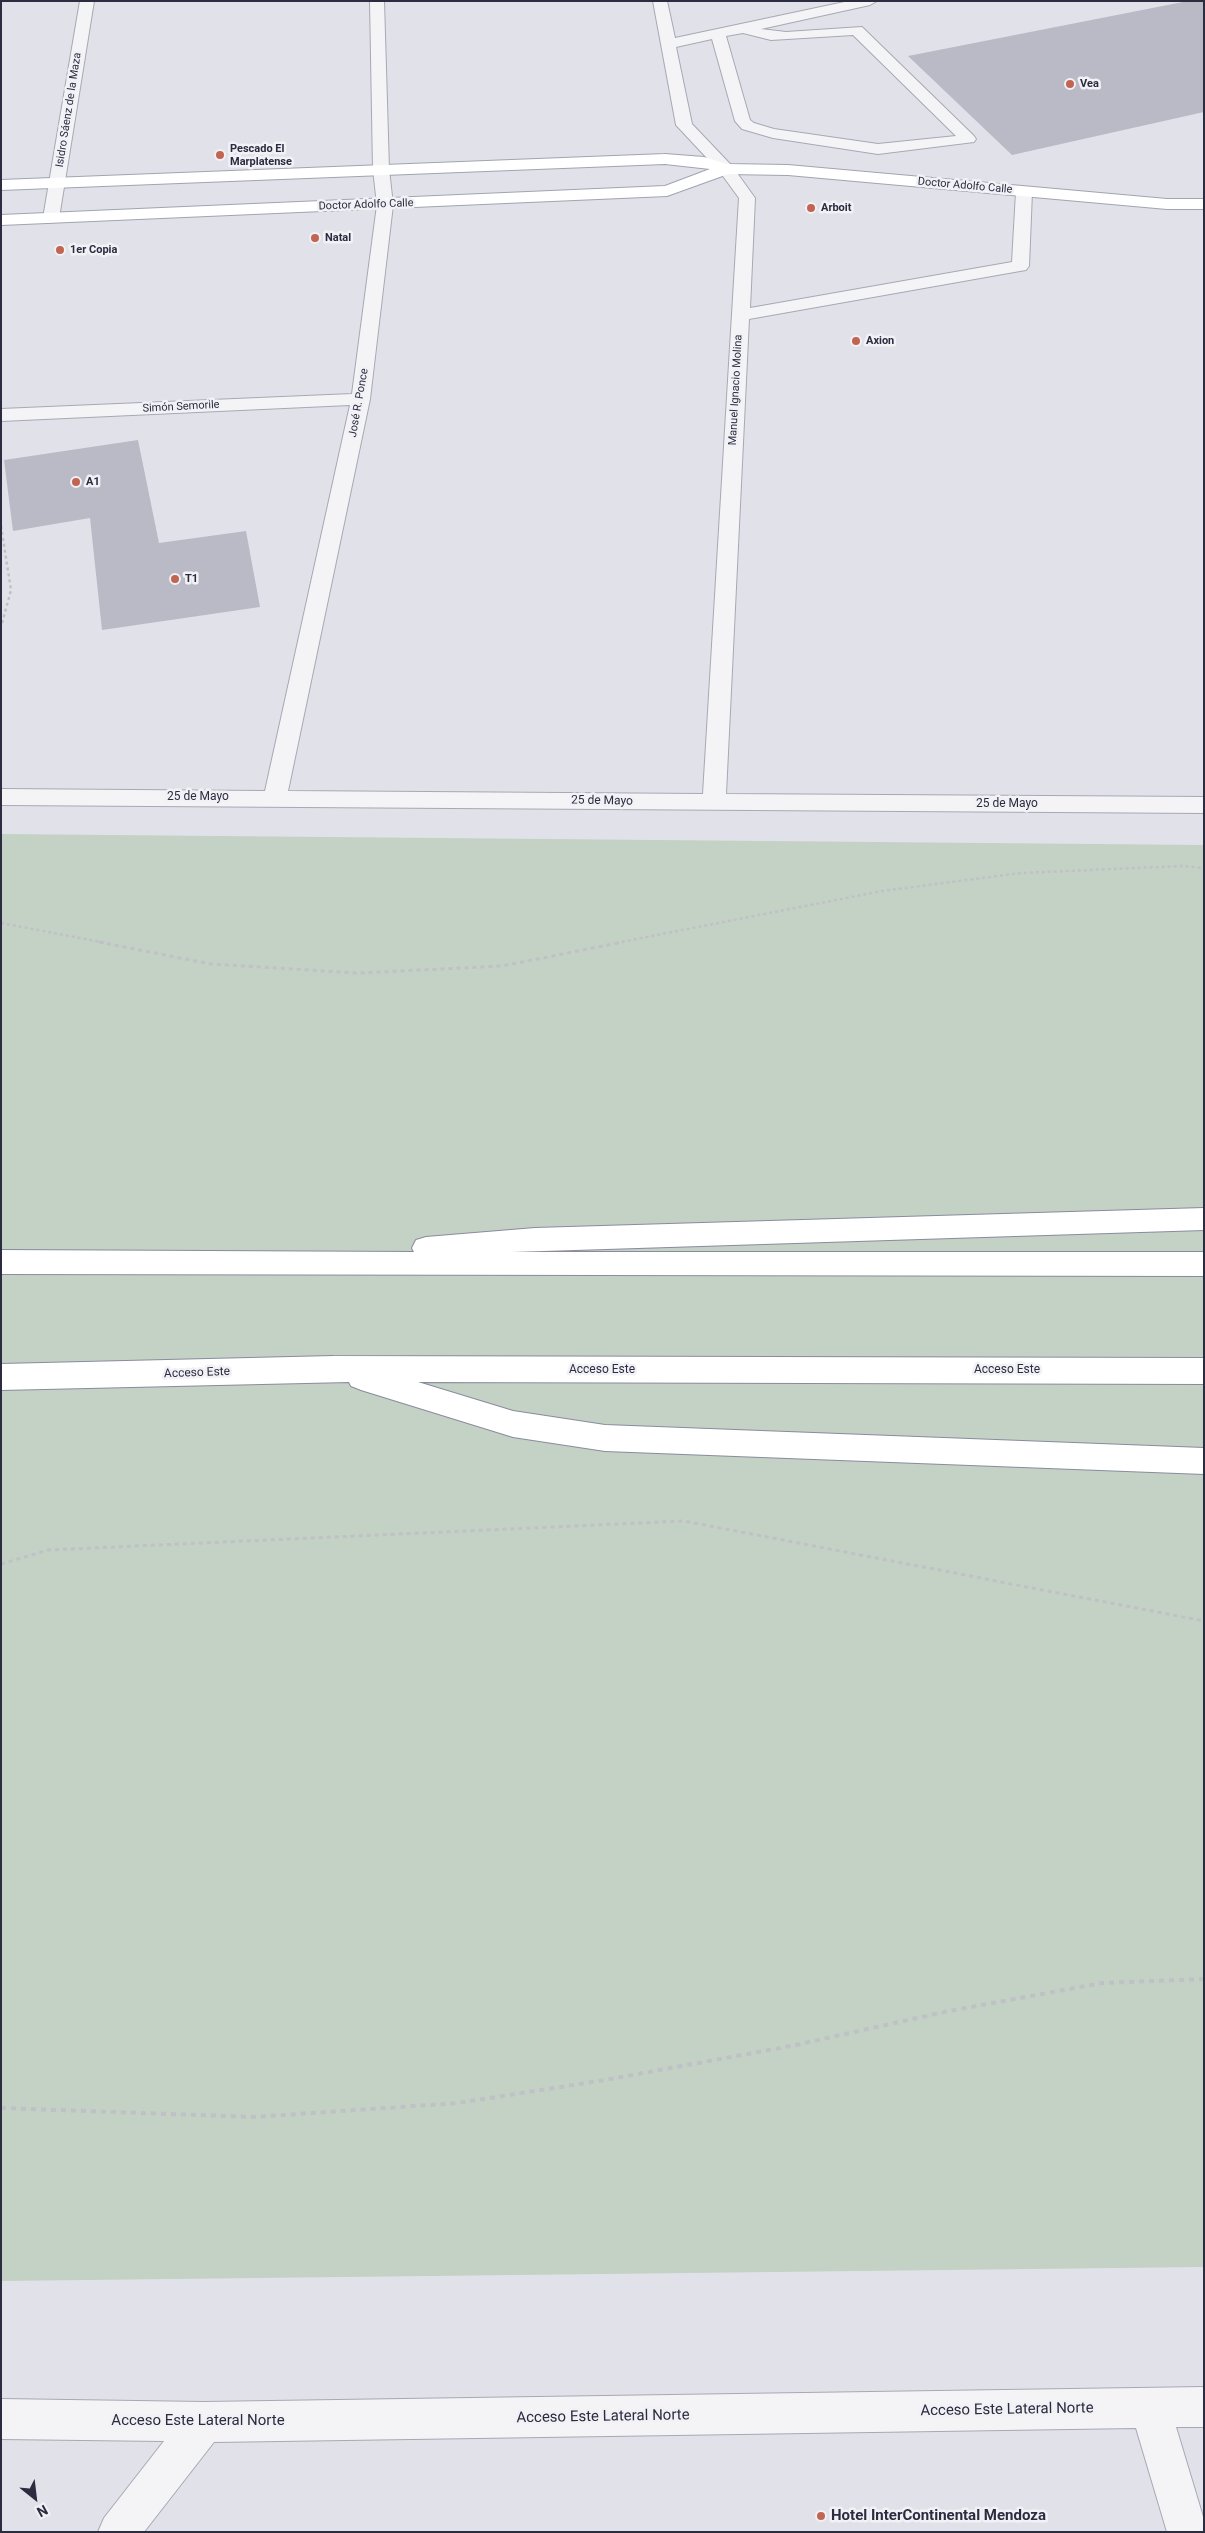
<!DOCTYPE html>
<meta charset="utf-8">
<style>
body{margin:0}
#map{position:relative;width:1205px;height:2533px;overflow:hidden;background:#e1e2e9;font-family:Roboto,sans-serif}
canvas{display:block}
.frame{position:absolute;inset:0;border:2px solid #2b2c3f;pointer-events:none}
.north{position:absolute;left:10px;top:2473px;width:50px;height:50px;-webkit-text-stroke:4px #f1f1f6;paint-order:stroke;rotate:151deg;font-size:14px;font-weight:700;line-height:20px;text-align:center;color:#2b2c3f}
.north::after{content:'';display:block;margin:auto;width:18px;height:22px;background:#2b2c3f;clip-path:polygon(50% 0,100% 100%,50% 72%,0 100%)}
</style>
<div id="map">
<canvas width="1205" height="2533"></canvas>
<div class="frame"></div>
<div class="north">N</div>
</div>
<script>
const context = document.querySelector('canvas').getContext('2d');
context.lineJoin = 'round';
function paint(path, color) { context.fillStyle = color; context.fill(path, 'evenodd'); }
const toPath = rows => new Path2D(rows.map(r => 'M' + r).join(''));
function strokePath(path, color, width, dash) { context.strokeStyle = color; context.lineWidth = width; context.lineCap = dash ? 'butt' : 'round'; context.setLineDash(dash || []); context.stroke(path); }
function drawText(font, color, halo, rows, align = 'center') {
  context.font = font + ' Roboto,sans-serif'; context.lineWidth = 5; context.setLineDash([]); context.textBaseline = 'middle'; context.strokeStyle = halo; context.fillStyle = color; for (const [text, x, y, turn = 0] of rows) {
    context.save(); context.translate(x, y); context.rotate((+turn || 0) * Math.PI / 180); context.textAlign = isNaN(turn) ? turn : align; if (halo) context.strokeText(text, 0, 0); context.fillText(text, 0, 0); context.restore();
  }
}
paint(toPath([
 [1,834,1204,845,1204,2267,1,2281]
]), '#c3d2c4');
paint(toPath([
 [1188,1,1204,1,1204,112,1012,155,908,56],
 [138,440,159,543,246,531,260,607,102,630,90,518,13,531,4,460]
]), '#b9bac5');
const minor = toPath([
 [80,1,94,1,59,218,51,223,43,218,80,1],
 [370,1,384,1,389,169,393,205,370,399,288,791,703,794,739,198,720,172,676,125,653,1,667,1,675,38,849,1,877,1,870,5,761,29,786,32,862,27,974,136,976,139,974,142,878,154,773,138,742,129,735,121,712,39,676,47,692,124,732,166,755,198,750,308,1012,262,1016,192,1024,187,1032,192,1029,266,1026,270,1020,271,749,319,726,794,1204,797,1204,813,1,805,1,789,265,791,350,405,1,421,1,409,352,394,377,205,373,169,370,1],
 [743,33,771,40,853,35,956,136,878,144,774,129,754,123,750,120,726,36,743,33],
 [1204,2387,1204,2427,1176,2427,1204,2520,1204,2532,1167,2532,1136,2428,214,2442,144,2532,98,2532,104,2518,164,2441,1,2439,1,2399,204,2402,1204,2387]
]);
const major = toPath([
 [665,154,704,157,727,164,788,165,1167,199,1204,199,1204,209,1167,209,788,175,728,174,667,196,1,225,1,215,665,186,710,169,665,164,1,190,1,180,665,154]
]);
const highway = toPath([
 [1204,1208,1204,1230,512,1252,1204,1252,1204,1276,1,1274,1,1250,414,1252,412,1248,416,1240,426,1237,535,1228,1204,1208],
 [333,1356,1204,1358,1204,1384,418,1382,513,1411,605,1425,1204,1448,1204,1474,605,1451,513,1437,361,1390,351,1386,349,1382,1,1390,1,1364,333,1356]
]);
strokePath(minor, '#a7a8b3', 2);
strokePath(major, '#a2a3b3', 2);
strokePath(highway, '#8a8b9e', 2);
strokePath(toPath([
 [1,526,11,590,1,627],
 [1,923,106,943],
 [616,943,882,891,1021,873,1182,866,1204,868]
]), '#c0c0c7', 2.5, [3, 3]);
strokePath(toPath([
 [99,942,211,964,358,973,502,966,623,942],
 [1,1564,48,1550,684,1521,1204,1621]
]), '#c0c0c7', 3, [4, 4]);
strokePath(toPath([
 [1,2108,255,2117,458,2103,605,2080,791,2046,949,2011,1102,1983,1204,1979]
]), '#c0c0c7', 4, [5, 5]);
paint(minor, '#f4f4f7');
paint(major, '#fff');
paint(highway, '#fff');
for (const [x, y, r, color] of [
 [1070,84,5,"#c26452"],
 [220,155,5,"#c26452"],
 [811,208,5,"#c26452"],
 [315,238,5,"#c26452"],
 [60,250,5,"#c26452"],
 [856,341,5,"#c26452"],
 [76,482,5,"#c26452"],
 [175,579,5,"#c26452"],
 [821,2516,5,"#c26452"]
]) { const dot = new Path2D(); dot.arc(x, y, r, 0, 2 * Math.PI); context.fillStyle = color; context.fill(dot); strokePath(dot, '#f1f1f6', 2); }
drawText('bold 11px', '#2b2c3f', '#f1f1f6', [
 ["Vea",1080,84],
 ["Pescado El",230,149],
 ["Marplatense",230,162],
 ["Arboit",821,208],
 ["Natal",325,238],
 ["1er Copia",70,250],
 ["Axion",866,341],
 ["A1",86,482],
 ["T1",185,579]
], 'left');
drawText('11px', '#2b2c3f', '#f1f1f6', [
 ["Isidro Sáenz de la Maza",69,110,-81],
 ["Doctor Adolfo Calle",965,186,5],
 ["Doctor Adolfo Calle",366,205,-2],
 ["Manuel Ignacio Molina",736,390,-87],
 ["José R. Ponce",359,403,-80],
 ["Simón Semorile",181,407,-3]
]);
drawText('12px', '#2b2c3f', '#f1f1f6', [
 ["25 de Mayo",198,797],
 ["25 de Mayo",602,801,1],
 ["25 de Mayo",1007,804],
 ["Acceso Este",602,1370],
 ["Acceso Este",1007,1370],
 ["Acceso Este",197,1373,-2]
]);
drawText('15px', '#2b2c3f', '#f1f1f6', [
 ["Acceso Este Lateral Norte",1007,2410,-1],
 ["Acceso Este Lateral Norte",603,2417,-1],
 ["Acceso Este Lateral Norte",198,2421]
]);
drawText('bold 15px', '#2b2c3f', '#f1f1f6', [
 ["Hotel InterContinental Mendoza",831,2516]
], 'left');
</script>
